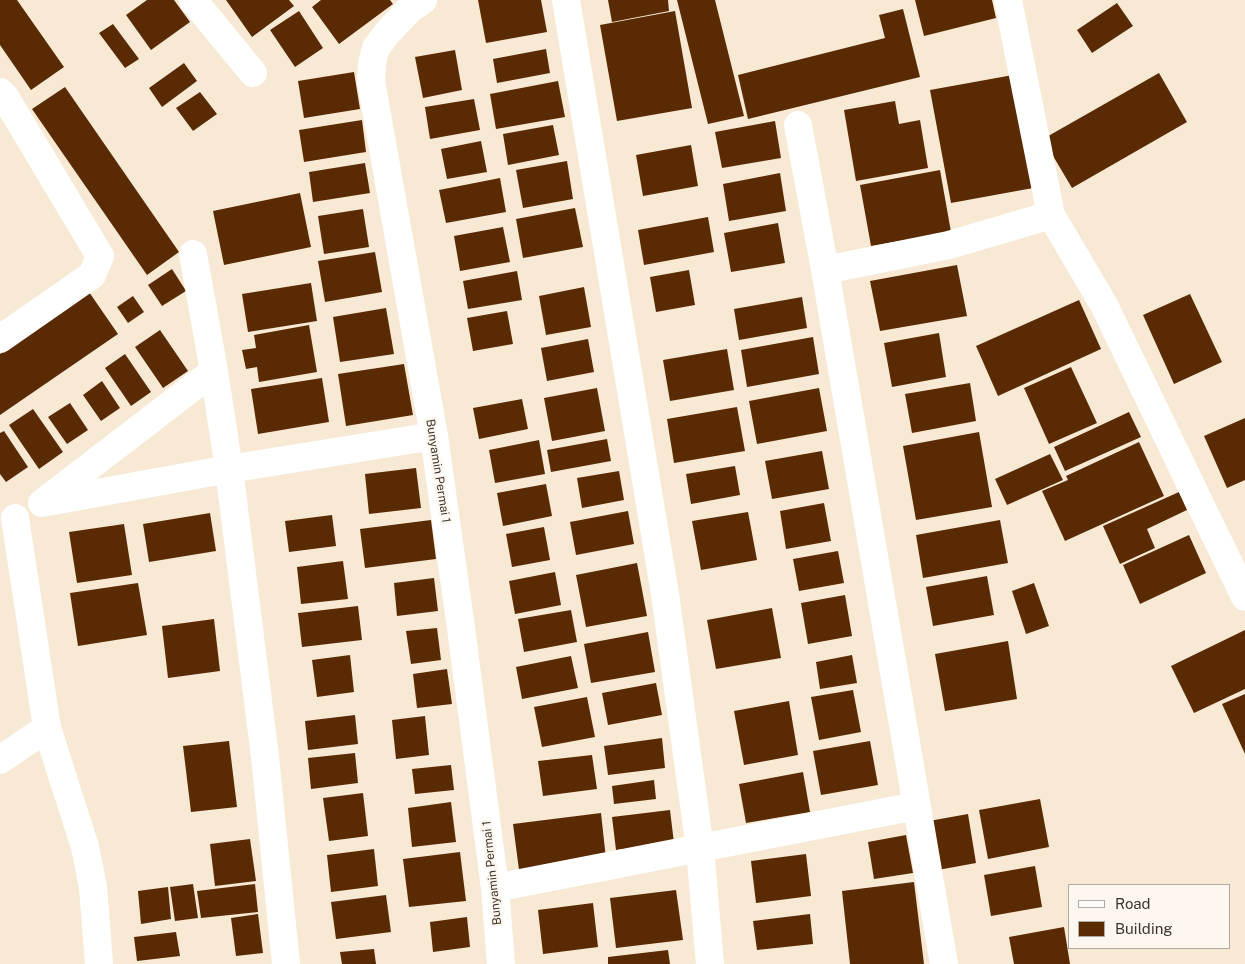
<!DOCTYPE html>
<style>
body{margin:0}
#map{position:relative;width:1245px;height:964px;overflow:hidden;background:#f8e9d5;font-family:"Public Sans",sans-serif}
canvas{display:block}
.legend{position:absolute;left:1068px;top:884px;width:162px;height:65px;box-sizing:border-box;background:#fdf7f0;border:1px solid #afa9a2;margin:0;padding:6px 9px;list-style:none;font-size:15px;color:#3b352d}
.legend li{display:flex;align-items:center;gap:10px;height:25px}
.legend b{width:25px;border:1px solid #afa9a2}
</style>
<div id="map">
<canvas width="1245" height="964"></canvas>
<ul class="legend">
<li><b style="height:6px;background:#fff"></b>Road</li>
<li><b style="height:14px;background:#5a2a03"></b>Building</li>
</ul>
</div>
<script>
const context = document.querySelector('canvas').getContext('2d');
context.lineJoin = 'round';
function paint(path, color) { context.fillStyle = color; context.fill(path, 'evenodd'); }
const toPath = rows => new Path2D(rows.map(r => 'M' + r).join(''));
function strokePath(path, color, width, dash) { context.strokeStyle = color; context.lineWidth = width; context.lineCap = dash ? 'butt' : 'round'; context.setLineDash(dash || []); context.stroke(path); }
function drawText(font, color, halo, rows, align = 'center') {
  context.font = font + ' "Public Sans",sans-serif'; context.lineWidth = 5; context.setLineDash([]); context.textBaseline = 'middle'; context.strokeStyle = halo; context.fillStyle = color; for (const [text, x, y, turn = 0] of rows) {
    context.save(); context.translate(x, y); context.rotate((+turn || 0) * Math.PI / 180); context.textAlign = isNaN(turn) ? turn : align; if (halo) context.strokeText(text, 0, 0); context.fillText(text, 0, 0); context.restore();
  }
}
paint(toPath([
 [0,0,17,0,64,67,31,90,0,45],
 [147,0,174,0,190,22,151,50,126,15],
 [226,0,289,0,294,6,252,37],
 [321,0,390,0,393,4,339,44,312,7],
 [478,0,541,0,547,32,486,43],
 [608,0,668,0,669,11,612,22],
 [677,0,715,0,744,116,708,124],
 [915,0,992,0,996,18,924,36],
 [1117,3,1133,26,1092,53,1077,30],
 [903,9,920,77,748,119,738,75,885,38,879,15],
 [299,11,323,48,295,67,270,30],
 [675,11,692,108,617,121,600,25],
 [113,24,139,59,125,68,99,33],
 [546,49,550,73,497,83,493,59],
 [455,50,462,90,423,98,415,57],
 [184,63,197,81,162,107,149,88],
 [354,72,360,109,304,118,298,81],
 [1159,73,1187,122,1072,188,1043,139],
 [1013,75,1033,188,951,203,930,90],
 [558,81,565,117,496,129,490,94],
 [65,87,179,252,147,275,32,109],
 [200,92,217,114,193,131,176,108],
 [474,99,480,130,430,139,425,107],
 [895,101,899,124,920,120,928,168,856,181,844,110],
 [362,120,366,152,304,162,299,130],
 [775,121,781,158,722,168,715,132],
 [553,125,559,155,508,165,503,134],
 [481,141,487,172,447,179,441,149],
 [691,145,698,186,643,196,636,155],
 [567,161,573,199,523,208,516,170],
 [365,163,370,193,313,202,309,172],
 [940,170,951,232,871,246,860,185],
 [780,173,786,211,729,221,723,184],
 [500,178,506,212,446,223,439,190],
 [300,193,311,247,224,265,213,211],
 [575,208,583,247,523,258,516,219],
 [363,209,369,247,324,254,318,216],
 [708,217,714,252,644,265,638,230],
 [778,223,785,263,731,272,724,233],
 [503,227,510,262,460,271,454,236],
 [375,252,382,292,325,302,318,261],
 [957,265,967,316,880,331,870,281],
 [172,269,186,291,162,306,148,285],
 [689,270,695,305,656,312,650,277],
 [517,271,522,300,468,309,463,281],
 [311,283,317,321,248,332,242,294],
 [584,287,591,327,546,335,539,296],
 [89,292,118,334,0,415,0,354],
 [1190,294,1222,362,1174,384,1143,315],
 [133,296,144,312,128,323,117,307],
 [802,297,807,328,739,340,734,309],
 [1079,300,1101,349,998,396,976,346],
 [386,308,394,354,340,362,333,317],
 [507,311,513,344,473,351,467,318],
 [309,325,317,372,259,382,257,367,246,369,242,350,256,348,254,335],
 [160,330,188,371,163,388,135,347],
 [939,333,946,377,892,387,884,343],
 [813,337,819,374,747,387,741,350],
 [588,339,594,372,547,381,541,348],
 [727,349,734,390,670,401,663,360],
 [125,354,151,392,131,406,105,368],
 [404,364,413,415,346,426,338,374],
 [1071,367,1097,423,1049,444,1024,388],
 [322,378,329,422,258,434,251,389],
 [102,381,120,408,101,421,83,395],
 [970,383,976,421,912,433,905,394],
 [597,388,605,431,552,441,544,398],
 [819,388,827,431,757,444,749,401],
 [522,399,528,429,479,439,473,408],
 [70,403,88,430,67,444,48,417],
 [737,407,745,451,674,463,667,419],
 [33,409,63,452,39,469,9,425],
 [1129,412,1141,437,1065,471,1054,447],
 [1245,418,1245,480,1227,488,1204,436],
 [4,431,28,467,6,482,0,474,0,433],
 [979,432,992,507,916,520,903,446],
 [607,439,611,461,551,472,547,450],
 [539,440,545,474,495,483,489,450],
 [1139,442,1164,496,1065,541,1042,491,1068,480,1066,476],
 [822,451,829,489,772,499,765,461],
 [1050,454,1063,480,1007,505,995,479],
 [735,466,740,495,691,504,686,474],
 [416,468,421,508,369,514,365,474],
 [619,471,624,500,582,508,577,478],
 [546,484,552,516,503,526,497,493],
 [1179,492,1187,510,1147,529,1155,548,1120,564,1103,526],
 [824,503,831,541,786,549,780,511],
 [628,511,634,544,576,555,570,522],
 [748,512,757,560,701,570,692,521],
 [210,513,216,551,149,562,143,524],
 [332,515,336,546,289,552,285,521],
 [431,520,436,559,365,568,360,529],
 [1000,520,1008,563,923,578,916,535],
 [124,524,132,575,77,583,69,532],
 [544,527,550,560,512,567,506,534],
 [1189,535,1206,573,1140,604,1123,565],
 [838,551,844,583,799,591,793,559],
 [343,561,348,599,301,604,297,567],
 [637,563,647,616,586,627,576,575],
 [555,572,561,605,515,614,509,581],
 [987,576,994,615,933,626,926,587],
 [434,578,438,611,397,616,394,583],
 [138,583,147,635,78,646,70,593],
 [1034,583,1049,626,1026,634,1012,591],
 [845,595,852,636,808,644,801,603],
 [358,606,362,640,302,647,298,613],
 [772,608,781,658,716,669,707,620],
 [571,610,577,642,524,652,518,619],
 [214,619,220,671,168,678,162,626],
 [437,628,441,660,411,664,406,631],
 [1245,630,1245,689,1194,713,1171,666],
 [648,632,655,672,591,683,584,644],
 [1008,641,1017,699,945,711,935,654],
 [350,655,354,692,317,697,312,660],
 [852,655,857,683,820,689,816,662],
 [571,656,578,688,522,699,516,667],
 [447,669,452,704,417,708,413,674],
 [656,683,662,715,608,725,602,693],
 [853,690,861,732,819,740,811,697],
 [1245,694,1245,754,1222,704],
 [587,697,595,737,542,747,534,707],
 [789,701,798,755,744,765,734,711],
 [355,715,358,744,308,750,305,721],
 [425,716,429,755,396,759,392,720],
 [662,738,665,768,608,775,604,746],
 [229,741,237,807,191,812,183,746],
 [870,741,878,785,821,795,813,751],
 [355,753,358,783,311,789,308,758],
 [592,755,597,789,543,796,538,761],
 [451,765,454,790,415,794,412,769],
 [803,772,810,812,746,823,739,784],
 [654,780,656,799,614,804,612,786],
 [363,793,368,836,329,841,323,798],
 [1040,799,1049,847,988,859,979,810],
 [451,802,456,842,412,847,408,808],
 [670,810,674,843,616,850,612,817],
 [601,813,606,859,519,870,513,824],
 [968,814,976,863,938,870,929,821],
 [906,835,913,873,874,879,868,842],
 [250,839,256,881,215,886,210,844],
 [374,849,378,886,331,892,327,855],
 [460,852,466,901,409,907,403,859],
 [806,854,811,896,756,903,751,861],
 [1035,866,1042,907,991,916,984,875],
 [914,882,924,964,850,964,842,891],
 [193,884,198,918,175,921,170,887],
 [255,884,258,912,201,918,197,891],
 [168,887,171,919,141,924,138,891],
 [676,890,683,940,616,948,610,898],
 [386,895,391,932,336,939,331,902],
 [593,903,598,947,543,954,538,910],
 [258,914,263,953,236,956,231,918],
 [810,914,813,944,757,950,753,921],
 [467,917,470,947,433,952,430,922],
 [1064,927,1070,964,1014,964,1009,937],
 [176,932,180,956,137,961,134,937],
 [374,949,376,964,342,964,340,952],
 [668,950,670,964,608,964,608,957]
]), '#5a2a03');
strokePath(toPath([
 [193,0,253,73],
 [423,0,410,9,387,33,376,48,372,63,371,81,434,436,461,628,495,888,501,964],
 [566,0,665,594,700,849,710,964],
 [0,92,5,97,100,256,92,275,0,339],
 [798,125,825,270,944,964],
 [1051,215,1104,305,1245,597],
 [193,254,214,371,229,469,265,757,286,964],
 [825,270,949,245,1051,215,1008,0],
 [46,500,214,371],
 [42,503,229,469,434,436],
 [15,518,47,728,85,847,93,887,99,964],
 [0,760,47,728],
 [495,888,916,806]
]), '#fff', 28);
drawText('12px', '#3b352d', '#fdf7f0', [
 ["Bunyamin Permai 1",438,471,81],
 ["Bunyamin Permai 1",492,873,-96]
]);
</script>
